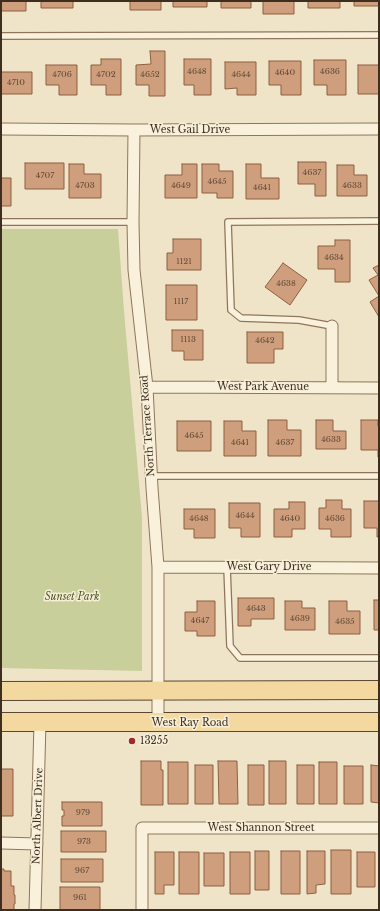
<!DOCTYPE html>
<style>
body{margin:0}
#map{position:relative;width:380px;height:911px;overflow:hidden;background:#f0e4c8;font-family:"Libre Baskerville",serif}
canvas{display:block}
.frame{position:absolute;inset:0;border:2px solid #3d2e20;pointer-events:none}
</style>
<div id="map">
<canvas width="380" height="911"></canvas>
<div class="frame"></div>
</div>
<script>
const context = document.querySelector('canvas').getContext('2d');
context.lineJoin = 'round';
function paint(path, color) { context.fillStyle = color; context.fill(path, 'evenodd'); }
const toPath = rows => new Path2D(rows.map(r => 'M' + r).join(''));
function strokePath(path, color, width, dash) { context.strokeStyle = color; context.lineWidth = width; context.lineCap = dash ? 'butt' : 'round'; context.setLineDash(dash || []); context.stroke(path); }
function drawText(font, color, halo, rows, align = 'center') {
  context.font = font + ' "Libre Baskerville",serif'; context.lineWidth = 3; context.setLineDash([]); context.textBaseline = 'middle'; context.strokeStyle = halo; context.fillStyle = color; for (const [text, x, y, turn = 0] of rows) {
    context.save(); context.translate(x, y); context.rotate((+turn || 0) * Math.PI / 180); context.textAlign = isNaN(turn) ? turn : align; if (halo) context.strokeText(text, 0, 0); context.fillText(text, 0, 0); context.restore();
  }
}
paint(toPath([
 [1,229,118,229,124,311,142,517,142,671,1,668]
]), '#c9cf9b');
const building = toPath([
 [1,1,26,1,26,11,1,11,1,1],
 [41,1,73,1,73,8,41,8,41,1],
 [130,1,161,1,161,10,130,10,130,1],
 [173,1,207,1,207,7,173,7,173,1],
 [221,1,251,1,251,8,221,8,221,1],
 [263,1,294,1,294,14,263,14,263,1],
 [308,1,340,1,340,8,308,8,308,1],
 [354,1,379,1,379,6,354,6,354,1],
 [150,51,165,51,165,96,149,96,149,85,136,85,136,65,151,64,150,51],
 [101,59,121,59,121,95,106,95,106,85,91,85,91,65,101,65,101,59],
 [184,59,211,59,211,95,194,95,194,85,184,85,184,59],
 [314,60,346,60,346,95,327,95,327,85,314,85,314,60],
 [269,61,301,61,301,95,281,95,281,85,269,85,269,61],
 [225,62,256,62,256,95,237,95,237,88,225,89,225,62],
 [46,65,77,65,77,95,59,95,59,85,46,85,46,65],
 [358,65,379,65,379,94,358,94,358,65],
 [1,72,32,72,32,94,1,94,1,72],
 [298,162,326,162,326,196,315,196,315,184,298,184,298,162],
 [25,163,64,163,64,189,25,189,25,163],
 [69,164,84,164,84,174,101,174,101,198,69,198,69,164],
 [182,164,197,164,197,198,165,198,165,175,182,175,182,164],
 [202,164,219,164,219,171,233,171,233,198,217,198,217,193,202,193,202,164],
 [246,164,261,164,261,178,279,178,279,199,246,199,246,164],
 [337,165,354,165,354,175,367,175,367,196,337,196,337,165],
 [1,178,11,178,11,206,1,206,1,178],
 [173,239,201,239,201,270,167,270,167,253,173,253,173,239],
 [335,240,350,240,350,282,335,282,335,269,318,269,318,246,335,246,335,240],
 [283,263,307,280,290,305,265,287,283,263],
 [379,265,379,317,370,302,379,296,369,280,378,275,373,268,379,265],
 [166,285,197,285,197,320,166,320,166,285],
 [172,330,203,330,203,360,184,360,184,351,172,351,172,330],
 [247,332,283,332,283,349,274,349,274,363,247,363,247,332],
 [268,420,287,420,287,430,301,430,301,456,268,456,268,420],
 [316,420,333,420,333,431,346,431,346,449,316,449,316,420],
 [361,420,378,420,378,426,379,426,379,457,378,457,378,450,361,450,361,420],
 [177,421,211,421,211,451,177,451,177,421],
 [224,421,242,421,242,431,256,431,256,456,224,456,224,421],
 [326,500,342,500,342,509,351,509,351,537,331,537,331,529,319,529,319,508,326,508,326,500],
 [364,501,379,501,379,537,377,537,377,528,364,528,364,501],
 [289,502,305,502,305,529,292,529,292,537,274,537,274,509,289,509,289,502],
 [229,503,260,503,260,537,241,537,241,528,229,528,229,503],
 [184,509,215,509,215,538,194,538,194,529,184,529,184,509],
 [238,598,274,598,274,619,251,619,251,626,238,626,238,598],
 [374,600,379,600,379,630,374,630,374,600],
 [197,601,215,601,215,636,197,636,197,631,185,631,185,612,197,612,197,601],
 [285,601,302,601,302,608,315,608,315,630,285,630,285,601],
 [329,601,347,601,347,611,360,611,360,634,329,634,329,601],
 [141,761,161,761,161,770,163,770,163,805,141,805,141,761],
 [218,761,237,761,238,804,219,804,218,761],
 [269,761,286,761,286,804,269,804,269,761],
 [168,762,188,762,188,804,168,804,168,762],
 [319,762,337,762,337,804,319,804,319,762],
 [195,765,213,765,213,804,195,804,195,765],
 [248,765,264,765,264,805,248,805,248,765],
 [297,765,314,765,314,804,297,804,297,765],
 [371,765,379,766,379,803,371,802,371,765],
 [344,766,363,766,363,804,344,804,344,766],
 [1,769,13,769,13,816,1,816,1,769],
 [62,802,102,802,102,826,62,826,62,816,64,816,64,810,62,810,62,802],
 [61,831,106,831,106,852,61,852,61,831],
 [331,850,351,850,351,894,331,894,331,850],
 [255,851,269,851,269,890,255,890,255,851],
 [281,851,300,851,300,894,281,894,281,851],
 [307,851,325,851,325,884,316,885,316,893,307,894,307,851],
 [155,852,174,852,174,885,164,885,164,894,155,894,155,852],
 [179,852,199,852,199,894,179,894,179,852],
 [230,852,250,852,250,894,230,894,230,852],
 [357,852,375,852,375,887,357,887,357,852],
 [204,853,224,853,224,886,204,886,204,853],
 [61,859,103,859,103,882,61,882,61,859],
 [1,869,4,869,4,871,11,871,11,886,14,886,14,895,15,895,15,904,14,904,14,910,1,910,1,869],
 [60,887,100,887,100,910,60,910,60,887]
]);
paint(building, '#cf9f7d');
strokePath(building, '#8d5f41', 1);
const lane = toPath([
 [1,36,379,35],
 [1,222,133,222],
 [332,326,299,320,241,318,231,310,228,222,379,221],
 [152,476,379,476],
 [227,567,230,646,240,658,379,658]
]);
const street = toPath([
 [1,129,134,130,379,129],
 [134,130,133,222,134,270,147,387,152,488,158,567,158,723],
 [332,326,332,387],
 [147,387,379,388],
 [158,567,379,568],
 [1,843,37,844],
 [35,910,40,722],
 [142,910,142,828,379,828]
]);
const primary = toPath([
 [1,691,379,690],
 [1,722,379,722]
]);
strokePath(lane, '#8d765c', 8);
strokePath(street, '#8d765c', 13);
strokePath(primary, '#5b4430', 20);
strokePath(lane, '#faf1dc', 5.5);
strokePath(street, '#faf1dc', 11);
strokePath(primary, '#f3d9a0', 18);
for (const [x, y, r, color] of [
 [132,741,4,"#9e2a2b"]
]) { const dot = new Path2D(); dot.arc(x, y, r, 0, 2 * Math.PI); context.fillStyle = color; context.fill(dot); strokePath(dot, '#f7eed8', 1.5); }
drawText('8px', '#624a37', null, [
 ["4648",197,72],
 ["4636",330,72],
 ["4640",285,73],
 ["4706",62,75],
 ["4702",106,75],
 ["4652",150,75],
 ["4644",241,75],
 ["4710",16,83],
 ["4637",312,173],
 ["4707",45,176],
 ["4645",217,182],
 ["4703",85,186],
 ["4649",181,186],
 ["4633",352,186],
 ["4641",262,188],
 ["4634",334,258],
 ["1121",184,262],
 ["4638",286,284],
 ["1117",181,302],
 ["1113",188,340],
 ["4642",265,341],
 ["4645",194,436],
 ["4633",331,440],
 ["4641",240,443],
 ["4637",285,443],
 ["4644",245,516],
 ["4648",199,519],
 ["4640",290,519],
 ["4636",335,519],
 ["4643",256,609],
 ["4639",300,619],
 ["4647",200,621],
 ["4635",345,622],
 ["979",83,813],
 ["973",84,842],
 ["967",82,871],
 ["961",80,898]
]);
drawText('10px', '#3d2e20', '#f7eed8', [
 ["West Gail Drive",190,130],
 ["West Park Avenue",263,387],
 ["North Terrace Road",148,426,-94],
 ["West Gary Drive",269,567],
 ["West Ray Road",190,723],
 ["North Albert Drive",38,816,-88],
 ["West Shannon Street",261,828]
]);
drawText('italic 10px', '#4d5a26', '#f7eed8', [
 ["Sunset Park",72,597]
]);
drawText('10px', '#3d2e20', '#f7eed8', [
 ["13255",140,741]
], 'left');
</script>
